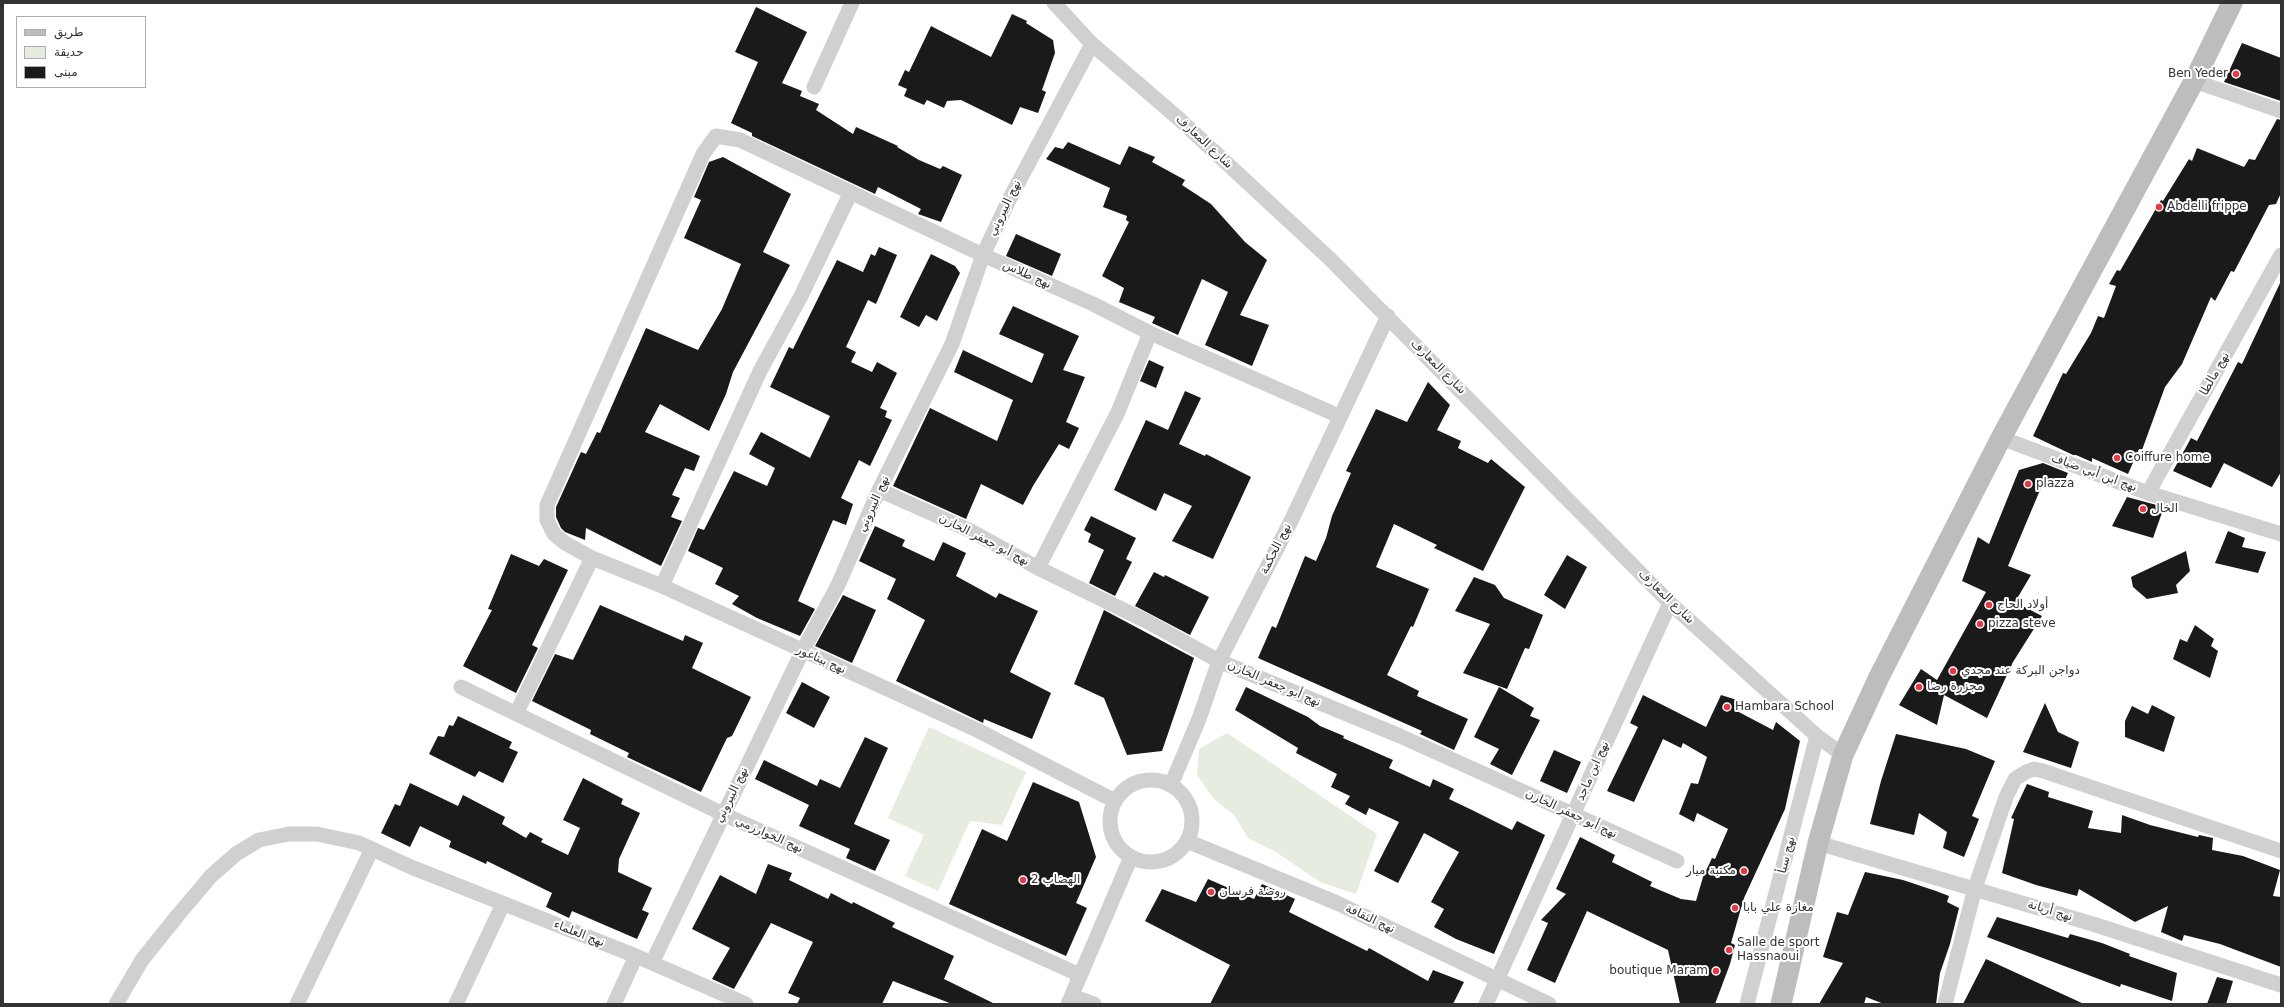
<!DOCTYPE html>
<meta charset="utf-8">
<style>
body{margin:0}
#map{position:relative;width:2284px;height:1007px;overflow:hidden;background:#fff;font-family:"DejaVu Sans","Noto Naskh Arabic",sans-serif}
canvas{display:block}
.frame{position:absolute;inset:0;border:4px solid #333;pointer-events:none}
.legend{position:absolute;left:16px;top:16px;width:130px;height:72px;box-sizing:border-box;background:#fff;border:1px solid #adadad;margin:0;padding:5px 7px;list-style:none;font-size:12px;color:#333}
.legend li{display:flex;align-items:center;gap:8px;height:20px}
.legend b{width:20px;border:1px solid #adadad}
</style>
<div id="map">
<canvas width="2284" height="1007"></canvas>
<div class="frame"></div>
<ul class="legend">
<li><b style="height:5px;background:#bdbdbd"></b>طريق</li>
<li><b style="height:11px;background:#e6ecdf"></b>حديقة</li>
<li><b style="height:11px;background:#1a1a1a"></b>مبنى</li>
</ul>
</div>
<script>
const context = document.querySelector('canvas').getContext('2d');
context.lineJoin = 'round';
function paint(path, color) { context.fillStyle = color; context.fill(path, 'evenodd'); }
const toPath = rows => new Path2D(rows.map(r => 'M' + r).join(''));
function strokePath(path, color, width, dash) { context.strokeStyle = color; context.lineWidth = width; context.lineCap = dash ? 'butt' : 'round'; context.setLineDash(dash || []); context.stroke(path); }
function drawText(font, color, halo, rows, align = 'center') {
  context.font = font + ' "DejaVu Sans","Noto Naskh Arabic",sans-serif'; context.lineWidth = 4; context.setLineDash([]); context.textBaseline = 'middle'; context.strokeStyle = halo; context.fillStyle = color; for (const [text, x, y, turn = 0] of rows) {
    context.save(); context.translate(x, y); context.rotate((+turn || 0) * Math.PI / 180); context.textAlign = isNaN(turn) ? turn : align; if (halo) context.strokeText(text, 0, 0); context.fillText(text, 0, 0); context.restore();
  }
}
paint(toPath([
 [929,727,1026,772,1002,825,970,821,938,891,905,876,924,835,888,818],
 [1227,733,1377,834,1356,894,1320,882,1276,852,1248,838,1234,815,1214,799,1197,775,1199,749]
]), '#e6ecdf');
paint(toPath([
 [756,7,807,32,782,83,802,91,800,96,819,104,816,110,853,134,856,127,898,146,897,147,919,160,940,169,943,166,962,175,941,222,918,214,921,209,878,187,875,194,873,193,752,136,752,133,731,123,758,62,735,52],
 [1012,14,1027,21,1026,23,1053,40,1055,53,1042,90,1046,92,1038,113,1020,107,1012,125,961,100,947,101,944,108,927,100,924,105,904,96,907,89,898,85,905,70,909,72,931,26,991,57],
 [2242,43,2281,58,2281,101,2224,82],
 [2277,119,2281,120,2281,193,2276,204,2269,205,2234,272,2231,271,2215,301,2211,297,2182,364,2165,387,2142,450,2139,449,2128,474,2092,458,2092,462,2076,455,2073,455,2033,436,2063,373,2066,374,2091,333,2098,316,2104,318,2116,286,2109,284,2117,270,2120,271,2161,200,2163,201,2189,159,2192,161,2197,148,2244,167,2249,159,2255,160],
 [1068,142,1120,165,1129,146,1155,157,1152,162,1185,180,1182,185,1211,204,1245,242,1267,260,1240,315,1269,325,1252,366,1205,345,1228,292,1202,279,1178,335,1152,323,1155,317,1119,302,1124,288,1102,276,1129,222,1126,220,1127,216,1103,207,1110,188,1046,159,1055,147,1063,149],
 [723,157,791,194,763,252,790,265,733,372,726,394,709,431,660,404,645,432,700,456,694,471,685,468,672,495,680,498,671,517,682,521,661,566,586,528,585,540,565,532,561,528,556,517,556,507,581,452,586,454,597,432,600,433,646,328,698,350,722,309,741,264,684,238,701,200,694,197,709,162],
 [1016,234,1061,254,1052,276,1006,256],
 [879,247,897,255,876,304,868,300,846,347,856,352,851,362,872,372,877,362,897,373,880,408,887,411,885,417,892,420,870,466,859,460,841,498,853,504,846,525,833,520,798,601,815,609,800,636,757,618,732,604,739,596,715,584,723,568,688,551,698,528,704,530,734,471,767,486,775,468,749,454,761,432,810,458,830,416,770,387,789,347,793,349,837,260,863,272,871,254,875,256],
 [931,254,955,266,960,273,937,321,926,315,919,327,900,317],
 [2281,281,2281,472,2272,487,2224,463,2211,488,2173,471,2191,438,2197,441,2238,362,2242,364],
 [1013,306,1079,336,1063,370,1085,377,1066,422,1079,428,1069,449,1059,444,1033,486,1023,505,981,484,966,519,893,486,930,408,997,441,1013,400,954,372,963,350,1032,383,1044,354,999,334],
 [1149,360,1164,367,1156,388,1140,381],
 [1428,382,1450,405,1437,430,1461,441,1458,448,1488,463,1491,459,1525,487,1483,571,1434,548,1437,545,1394,524,1376,567,1429,589,1413,627,1411,626,1387,675,1419,691,1417,696,1468,719,1454,750,1420,734,1422,731,1258,658,1272,626,1276,628,1305,556,1316,561,1326,538,1332,516,1351,473,1346,471,1376,409,1407,422],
 [1185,391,1201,398,1179,444,1205,456,1206,454,1251,477,1213,559,1172,541,1192,506,1164,493,1156,511,1114,490,1146,420,1168,430],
 [2043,463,2068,473,2061,489,2043,483,2008,566,2031,575,2015,602,2042,616,2013,662,1987,718,1944,695,1937,725,1899,705,1921,669,1937,680,1986,592,1962,581,1978,537,1989,544,2019,470],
 [2127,497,2164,507,2153,538,2112,526],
 [1091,516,1136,538,1126,559,1132,562,1115,596,1089,583,1104,550,1088,542,1091,534,1084,530],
 [875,526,905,540,902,546,934,561,943,542,966,553,956,576,996,598,999,593,1038,611,1010,672,1051,693,1032,739,984,719,983,723,896,681,925,620,887,599,896,579,859,561],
 [2228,531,2245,538,2242,547,2266,552,2258,573,2215,563],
 [2186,551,2190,571,2176,585,2178,593,2147,599,2133,587,2131,577],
 [511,554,539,566,544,559,568,570,534,641,532,645,538,648,516,693,463,666,492,610,488,609],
 [1567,555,1587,567,1565,609,1544,595],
 [1154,572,1164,577,1165,575,1209,597,1190,635,1135,606],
 [1474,577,1495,585,1504,598,1543,615,1529,649,1525,648,1507,689,1463,673,1490,624,1455,611],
 [843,595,876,610,852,663,815,646],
 [600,605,683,641,685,635,703,643,692,668,751,697,732,736,727,738,701,792,627,757,629,753,590,734,591,730,532,701,555,654,573,660],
 [1104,610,1194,658,1162,751,1127,755,1104,698,1074,684],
 [2195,625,2214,639,2211,646,2218,651,2210,678,2173,659,2180,639,2187,642],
 [802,682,830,697,814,728,786,713],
 [1246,687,1308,717,1320,726,1344,736,1343,738,1393,760,1389,768,1430,787,1433,779,1454,789,1449,799,1472,810,1512,830,1517,821,1545,835,1494,954,1456,939,1434,927,1444,909,1431,902,1459,852,1424,833,1398,883,1374,871,1399,822,1369,808,1366,815,1345,804,1350,796,1331,787,1337,774,1296,753,1298,748,1235,710],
 [1499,687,1534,708,1530,716,1540,720,1512,775,1490,764,1499,749,1474,737],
 [1643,695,1706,727,1721,695,1740,701,1735,710,1773,730,1776,722,1800,741,1785,809,1744,898,1731,943,1735,945,1730,964,1715,1004,1680,1004,1668,950,1587,911,1555,983,1527,970,1548,923,1541,920,1566,894,1556,889,1580,837,1615,855,1612,862,1652,882,1650,886,1681,899,1696,901,1703,877,1712,858,1715,859,1728,829,1697,813,1694,822,1679,814,1691,783,1698,784,1707,757,1683,743,1681,748,1663,739,1634,802,1607,791,1638,727,1630,723],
 [2045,703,2058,732,2079,742,2071,768,2023,752],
 [2152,705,2175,717,2164,752,2125,737,2125,721,2132,706,2148,714],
 [458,716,512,742,509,748,518,752,503,783,479,771,475,777,429,754,438,736,444,737,449,725,453,726],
 [1896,734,1966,749,1995,761,1972,816,1979,819,1964,857,1943,848,1947,832,1919,813,1914,835,1870,824,1881,781],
 [865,737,888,748,854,824,890,840,875,871,846,858,850,849,799,826,809,805,755,779,764,760,817,786,820,779,840,788],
 [1554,750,1581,762,1567,793,1540,781],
 [583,778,623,799,621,804,640,813,619,859,618,872,652,888,642,910,649,913,637,939,572,911,569,918,546,907,552,893,487,861,486,864,449,847,451,841,420,826,410,847,381,833,395,804,400,806,410,783,458,806,463,795,505,817,502,824,526,838,530,832,543,839,541,842,568,855,580,828,563,820],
 [1033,782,1079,802,1096,857,1076,903,1087,908,1066,956,949,904,982,829,1007,841],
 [2027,784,2049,792,2048,797,2093,811,2088,828,2121,833,2122,815,2150,825,2198,837,2199,835,2213,838,2212,850,2243,856,2280,870,2273,896,2281,897,2281,967,2220,944,2184,935,2182,941,2161,932,2168,906,2135,922,2079,889,2077,896,2036,885,2002,873,2014,819,2011,818],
 [768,864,792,873,789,880,828,899,831,893,852,904,853,902,895,923,892,927,954,956,944,979,995,1004,952,1004,893,981,882,1004,797,1004,800,998,788,993,813,942,771,923,734,989,712,979,730,948,692,929,720,875,756,894],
 [1865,872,1903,880,1936,891,1949,896,1947,902,1959,908,1950,944,1940,973,1936,1004,1884,1004,1866,997,1864,1004,1819,1004,1843,963,1823,957,1837,912,1848,915],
 [1208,879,1254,899,1262,884,1295,899,1289,912,1367,951,1369,948,1428,981,1433,970,1464,982,1453,1004,1210,1004,1230,965,1145,921,1162,889,1196,902],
 [1997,917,2068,938,2070,934,2102,943,2130,954,2129,956,2177,973,2172,1001,2121,984,2120,987,1987,937],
 [1986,959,2084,1004,1963,1004],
 [2217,977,2233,981,2226,1004,2207,1004]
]), '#1a1a1a');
strokePath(toPath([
 [1054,3,1092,44,1178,118,1330,259,1670,603,1817,736],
 [2194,81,2281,111],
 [814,87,852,3],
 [2001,438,2148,493,2281,534],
 [879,490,971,531,1038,568,1146,621,1219,661,1400,736,1677,861],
 [2148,493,2281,255],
 [1038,568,1118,412,1150,333],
 [662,586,760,371,801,296,851,192],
 [461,687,723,814,1080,975],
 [517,712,592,558],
 '1110 821a41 41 0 1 1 82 0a41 41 0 1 1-82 0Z',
 [1171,785,1199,719,1219,661,1291,521,1388,316],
 [1115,801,977,730,662,586,592,558,565,543,554,534,547,520,547,505,703,154,716,136,740,140,983,255,1093,304,1150,333,1339,416],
 [1187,841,1337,903,1549,1004],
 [1818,843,2093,924,2281,985],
 [652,963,802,652,839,583,879,490,952,344,983,255,1009,200,1092,44],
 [1072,996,1094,1004],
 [116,1004,142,960,178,915,211,876,236,854,259,840,289,834,317,834,359,843,411,867,636,956,746,1004],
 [297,1004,372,849],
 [456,1004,503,904],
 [614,1004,636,956],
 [1068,1004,1131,857],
 [1486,1004,1670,603],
 [1747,1004,1817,736,1843,755],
 [1945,1004,1975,888,2006,797,2015,779,2026,772,2034,769,2043,771,2281,851]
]), '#d0d0d0', 15);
strokePath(toPath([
 [1781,1004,1818,843,1843,755,1879,677,2001,438,2194,81,2232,3]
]), '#bdbdbd', 21);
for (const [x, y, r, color] of [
 [2236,74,4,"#e63946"],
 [2159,207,4,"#e63946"],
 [2117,458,4,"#e63946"],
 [2028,484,4,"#e63946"],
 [2143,509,4,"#e63946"],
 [1989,605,4,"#e63946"],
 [1980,624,4,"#e63946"],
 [1953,671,4,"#e63946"],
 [1919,687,4,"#e63946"],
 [1727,707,4,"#e63946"],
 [1744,871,4,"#e63946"],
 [1023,880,4,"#e63946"],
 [1211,892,4,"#e63946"],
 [1735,908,4,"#e63946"],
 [1729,950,4,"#e63946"],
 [1716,971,4,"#e63946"]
]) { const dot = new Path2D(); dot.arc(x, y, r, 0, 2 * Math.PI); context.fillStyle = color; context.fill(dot); strokePath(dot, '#fff', 1.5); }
drawText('12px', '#333', '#fff', [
 ["Ben Yeder",2228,74,"right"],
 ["Abdelli frippe",2167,207],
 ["Coiffure home",2125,458],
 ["plazza",2036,484],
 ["الخال",2151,509],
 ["أولاد الحاج",1997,605],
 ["pizza steve",1988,624],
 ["دواجن البركة عند مجدي",1961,671],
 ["مجزرة رضا",1927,687],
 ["Hambara School",1735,707],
 ["مكتبة ميار",1736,871,"right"],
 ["الهضاب 2",1031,880],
 ["روضة فرسان",1219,892],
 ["مغازة علي بابا",1743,908],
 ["Salle de sport",1737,943],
 ["Hassnaoui",1737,957],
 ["boutique Maram",1708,971,"right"]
], 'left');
drawText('12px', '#333', '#fff', [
 ["شارع المعارف",1204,142,43],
 ["نهج البيروني",1005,208,-64],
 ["نهج طلاس",1027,275,24],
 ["شارع المعارف",1438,367,45],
 ["نهج مالطا",2215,374,-61],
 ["نهج ابن أبي ضياف",2094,473,20],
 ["نهج البيروني",874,504,-66],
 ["نهج أبو جعفر الخازن",984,540,27],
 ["نهج الحكمة",1276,549,-63],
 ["شارع المعارف",1666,597,44],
 ["نهج بيتاغور",821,660,24],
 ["نهج أبو جعفر الخازن",1274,684,23],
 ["نهج ابن ماجد",1593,771,-66],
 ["نهج البيروني",732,795,-64],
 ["نهج أبو جعفر الخازن",1571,814,25],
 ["نهج الخوارزمي",769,835,24],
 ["نهج سبأ",1787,855,-76],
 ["نهج أريانة",2050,911,17],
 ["نهج الثقافة",1370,919,25],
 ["نهج العلماء",579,934,21]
]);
</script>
